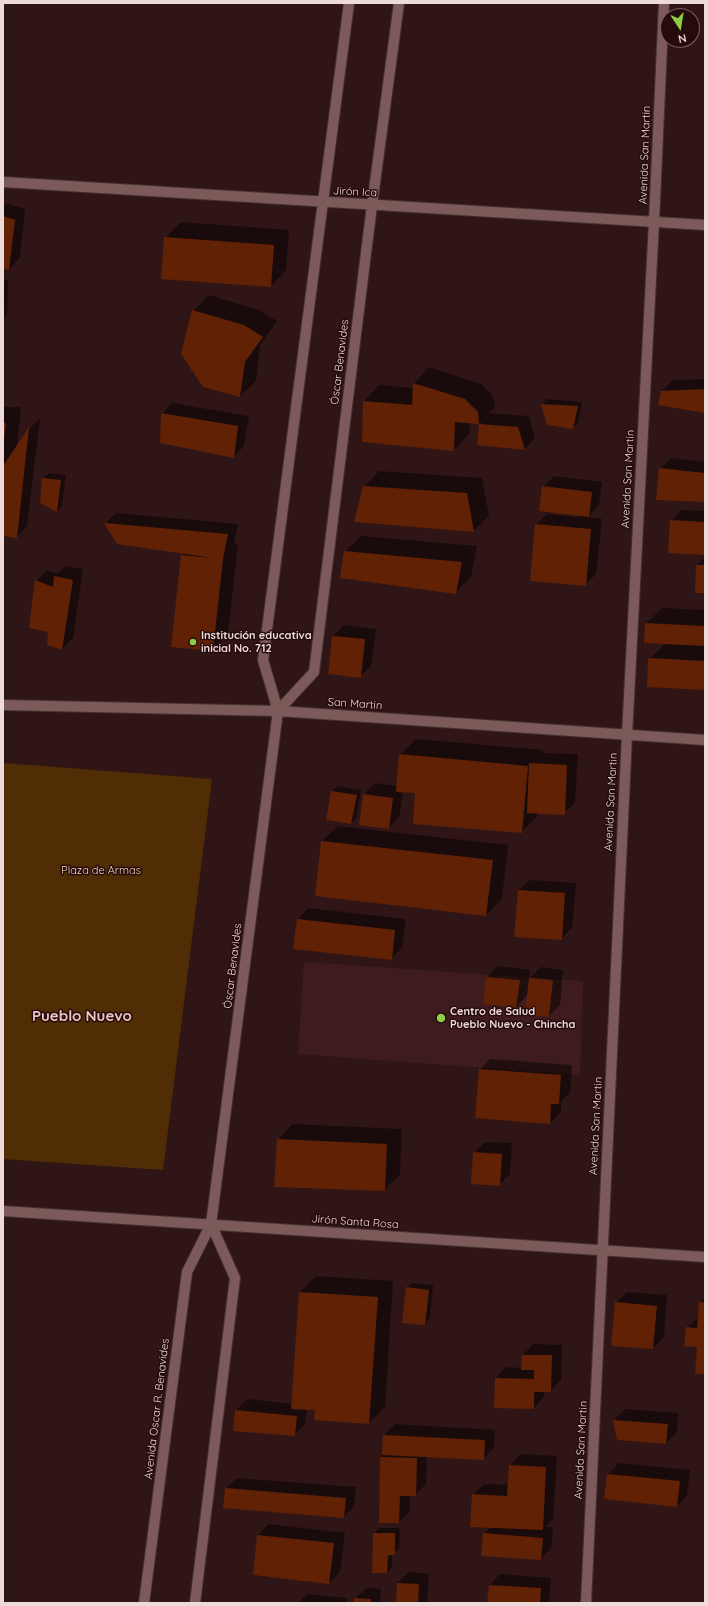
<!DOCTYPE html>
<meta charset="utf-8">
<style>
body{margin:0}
#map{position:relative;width:708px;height:1606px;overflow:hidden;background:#301516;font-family:Quicksand,sans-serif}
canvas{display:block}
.frame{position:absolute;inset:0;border:4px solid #eedad9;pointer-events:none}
.north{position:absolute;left:660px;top:8px;width:40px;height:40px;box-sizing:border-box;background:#260b0d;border:1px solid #765e5f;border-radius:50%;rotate:168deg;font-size:11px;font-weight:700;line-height:16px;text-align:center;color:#eedad9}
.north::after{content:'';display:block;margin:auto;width:14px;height:18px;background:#8ece43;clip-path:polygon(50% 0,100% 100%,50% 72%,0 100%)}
</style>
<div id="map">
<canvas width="708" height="1606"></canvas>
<div class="frame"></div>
<div class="north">N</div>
</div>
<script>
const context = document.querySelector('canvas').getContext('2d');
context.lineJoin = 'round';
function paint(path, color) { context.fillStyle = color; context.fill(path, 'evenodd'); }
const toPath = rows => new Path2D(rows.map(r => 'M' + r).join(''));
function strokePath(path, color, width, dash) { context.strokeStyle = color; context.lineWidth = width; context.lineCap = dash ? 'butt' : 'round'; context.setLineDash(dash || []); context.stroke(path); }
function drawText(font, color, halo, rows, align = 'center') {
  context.font = font + ' Quicksand,sans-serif'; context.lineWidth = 3; context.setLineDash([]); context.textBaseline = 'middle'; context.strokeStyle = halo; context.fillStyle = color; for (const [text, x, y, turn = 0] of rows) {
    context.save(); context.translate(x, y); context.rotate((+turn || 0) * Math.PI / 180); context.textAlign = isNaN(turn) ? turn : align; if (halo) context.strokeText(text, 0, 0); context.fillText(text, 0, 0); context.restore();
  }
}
paint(toPath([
 [304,962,583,981,580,1075,298,1054]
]), '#3e1c1d');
paint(toPath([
 [3,763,212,779,163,1170,3,1159]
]), '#502d04');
paint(toPath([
 [8,204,25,209,20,258,9,269,3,267,3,206],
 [181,222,289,230,286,270,271,286,165,238],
 [3,279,8,280,7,314,3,319],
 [209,295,259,310,277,321,260,345,256,381,240,396,193,311],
 [429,367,481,384,493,396,495,407,489,413,529,416,535,438,525,449,478,444,482,423,470,422,469,434,454,450,364,441,364,401,379,385,413,388,414,383],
 [705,379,705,412,662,391,673,380],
 [548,399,582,402,578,423,573,428,542,404],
 [172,403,249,416,244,446,233,457,162,414],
 [3,407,21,407,17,447,30,428,40,419,27,526,17,537,3,535],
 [671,458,705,462,705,501,660,469],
 [379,471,482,478,489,515,474,531,364,487],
 [49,473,66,475,62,506,57,511,43,478],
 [554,476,602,482,599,505,587,517,602,519,596,574,585,585,536,525,547,514,578,517,579,515,543,487],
 [681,510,705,511,705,553,671,521],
 [116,513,238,524,234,544,238,544,228,634,213,650,182,555,184,553,106,523],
 [361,536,477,546,471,577,455,593,345,552],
 [705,557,705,592,697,565],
 [66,566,83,569,73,638,62,649,49,631,36,581,47,570,57,574],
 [662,608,705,610,705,689,649,659,666,643,646,623],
 [344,625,376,629,371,666,360,677,329,673,333,636],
 [416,739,543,750,543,753,578,754,575,803,564,813,537,812,537,817,521,832,416,792,403,791,399,817,389,828,364,794,375,783,397,786,400,755],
 [337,786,361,790,356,818,351,823,332,791],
 [338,826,508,845,502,899,486,915,322,841],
 [530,880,576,883,572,928,561,939,519,890],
 [308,908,406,919,402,948,391,959,298,919],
 [498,966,530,970,529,979,541,967,563,970,560,1005,549,1016,528,994,516,1007,484,1003,487,977],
 [490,1059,572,1065,570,1093,561,1101,561,1112,550,1123,480,1070],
 [293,1124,402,1129,400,1174,385,1190,278,1140],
 [485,1142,512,1143,510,1174,499,1185,474,1153],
 [316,1276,393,1281,385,1407,369,1423,316,1409,307,1409,305,1425,294,1435,234,1430,236,1410,247,1399,293,1404,300,1292],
 [412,1283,433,1285,430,1318,425,1324,407,1288],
 [627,1292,667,1295,664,1337,653,1348,616,1303],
 [705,1297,705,1373,698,1346,687,1328,699,1317,700,1302],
 [533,1344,562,1345,561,1380,550,1391,545,1391,544,1397,534,1408,496,1378,506,1367,522,1368,523,1355],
 [625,1409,678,1413,677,1432,666,1443,614,1420],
 [395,1424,495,1430,494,1448,483,1459,427,1456,426,1484,415,1495,410,1495,410,1512,399,1522,381,1457,383,1455,384,1435],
 [521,1454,557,1456,553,1519,545,1527,553,1527,551,1548,540,1559,484,1533,491,1527,473,1495,484,1484,509,1485,510,1465],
 [619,1463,690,1470,687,1495,677,1506,606,1498,608,1474],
 [237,1478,356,1487,354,1506,344,1517,226,1488],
 [269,1524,345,1533,340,1572,329,1583,254,1575,258,1535],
 [380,1528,400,1528,399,1549,392,1554,392,1567,387,1572,373,1572,374,1533],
 [409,1572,429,1574,427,1603,397,1603,398,1583],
 [500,1574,551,1578,549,1602,488,1603,490,1585],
 [366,1588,381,1589,380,1603,354,1603,355,1599],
 [307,1594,347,1598,346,1603,298,1603]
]), '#0007');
paint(toPath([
 [3,216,15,220,9,270,3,268],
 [164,237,274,245,271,287,161,279],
 [192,310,244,325,263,337,245,362,240,397,203,387,181,354],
 [413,383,465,399,478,412,479,424,455,422,454,451,362,442,363,401,412,405],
 [705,389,705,413,658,405,661,391],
 [541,404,578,406,573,429,547,425],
 [161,413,238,426,234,458,160,443],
 [3,423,6,423,4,440,3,440],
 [479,424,518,427,525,450,477,445],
 [29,427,17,538,3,536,3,466],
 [659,468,705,473,705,502,656,500],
 [42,478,61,480,57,512,40,503],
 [363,486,467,493,474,532,354,522],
 [542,486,592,492,589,517,539,511],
 [670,520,705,522,705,555,668,553],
 [104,523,228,534,223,559,213,651,171,647,181,555,213,558,117,544],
 [535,524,591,529,586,586,530,581],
 [344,551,462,562,456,594,340,578],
 [696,565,705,565,705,593,695,593],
 [54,576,73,580,62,650,47,645,48,632,29,628,35,580,53,587],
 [645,623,705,626,705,646,644,643],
 [332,636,365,639,361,678,328,674],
 [648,658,705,661,705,690,647,687],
 [399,754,528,766,522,833,413,824,415,793,396,792],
 [529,763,567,765,565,815,527,813],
 [331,791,357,795,351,824,326,820],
 [363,794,393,798,389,829,359,825],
 [321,841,493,860,486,916,315,896],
 [518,890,565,893,562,940,514,937],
 [297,919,395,930,392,960,293,949],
 [486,977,520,980,516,1008,483,1004],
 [529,978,553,980,549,1017,525,1014],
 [479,1069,561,1075,559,1104,551,1104,550,1124,475,1118],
 [277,1139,387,1144,385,1191,274,1187],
 [473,1152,502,1154,500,1186,471,1184],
 [406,1287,429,1290,425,1325,402,1323],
 [299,1292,378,1297,369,1424,314,1420,315,1410,291,1409],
 [615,1302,657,1306,653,1349,611,1346],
 [699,1302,705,1302,705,1374,695,1374,697,1347,684,1346,686,1327,697,1328],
 [522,1355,552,1355,551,1392,534,1392,534,1409,494,1408,495,1378,534,1379,534,1370,521,1370],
 [235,1410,297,1416,295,1436,233,1431],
 [613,1420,668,1424,666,1444,617,1440],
 [383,1435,485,1440,484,1460,382,1455],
 [380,1457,417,1458,416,1496,400,1496,399,1523,379,1523],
 [509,1465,546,1467,543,1530,470,1527,472,1494,507,1496],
 [607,1474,680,1481,677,1507,604,1499],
 [225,1488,346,1498,344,1518,223,1508],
 [373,1533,395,1533,395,1555,388,1555,387,1573,372,1573],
 [483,1533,543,1538,541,1560,481,1556],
 [257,1535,334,1543,329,1584,253,1575],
 [397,1583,419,1584,418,1603,396,1603],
 [489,1585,541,1588,540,1603,487,1603],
 [354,1598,371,1599,371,1603,354,1603]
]), '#612104');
const minor = toPath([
 [3,182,705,225],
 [3,705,278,711,705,740],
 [278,711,314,672,372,205,399,3],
 [3,1211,705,1257],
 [144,1603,187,1272,211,1224,278,711,263,660,349,3],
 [195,1603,235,1278,211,1224],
 [586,1603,627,735,654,222,664,3]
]);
strokePath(minor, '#463232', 12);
strokePath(minor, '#7c5a5a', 10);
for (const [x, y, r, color] of [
 [193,642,4,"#8ece43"],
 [441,1018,5,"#8ece43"]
]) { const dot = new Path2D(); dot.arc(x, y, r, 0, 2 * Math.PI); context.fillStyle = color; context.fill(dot); strokePath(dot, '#260b0d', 1.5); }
drawText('11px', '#eedad9', '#260b0d', [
 ["Avenida San Martin",645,155,-88],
 ["Jirón Ica",355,192,3],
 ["Óscar Benavides",340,362,-83],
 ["Avenida San Martin",628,479,-87],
 ["San Martin",355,704,4],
 ["Avenida San Martin",611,802,-87],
 ["Óscar Benavides",233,966,-83],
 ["Avenida San Martin",596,1126,-87],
 ["Jirón Santa Rosa",355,1222,4],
 ["Avenida Oscar R. Benavides",157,1409,-83],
 ["Avenida San Martin",581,1450,-87]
]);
drawText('bold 11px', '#eedad9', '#260b0d', [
 ["Institución educativa",201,636],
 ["inicial No. 712",201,649],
 ["Centro de Salud",450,1012],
 ["Pueblo Nuevo - Chincha",450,1025]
], 'left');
drawText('11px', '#f8d8bc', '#260b0d', [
 ["Plaza de Armas",101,871]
]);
drawText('bold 15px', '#eac3c2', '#260b0d', [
 ["Pueblo Nuevo",82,1016]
]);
</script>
